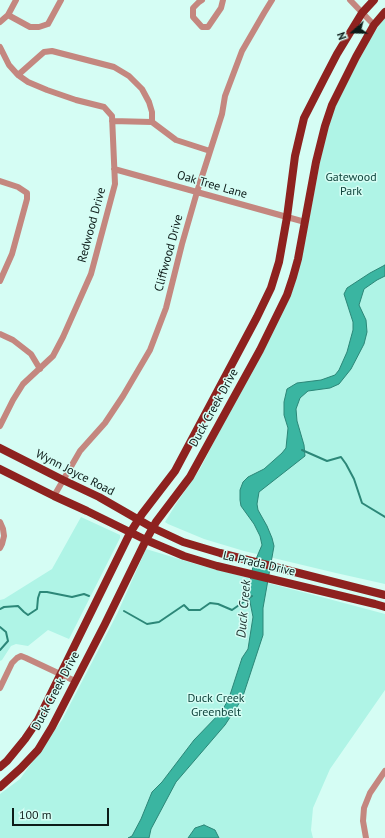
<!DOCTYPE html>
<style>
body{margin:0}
#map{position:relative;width:385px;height:838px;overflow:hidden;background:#d5fdf4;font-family:"PT Sans",sans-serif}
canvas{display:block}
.north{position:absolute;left:333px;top:12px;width:40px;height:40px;-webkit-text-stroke:3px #d5fdf4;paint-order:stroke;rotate:250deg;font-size:11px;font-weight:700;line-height:16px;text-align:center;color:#0c1b18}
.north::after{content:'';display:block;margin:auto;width:14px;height:18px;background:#0c1b18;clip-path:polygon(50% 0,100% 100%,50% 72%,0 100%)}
.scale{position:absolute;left:12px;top:808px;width:97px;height:18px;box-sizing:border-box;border:2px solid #0c1b18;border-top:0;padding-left:5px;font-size:12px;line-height:14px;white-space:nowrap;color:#0c1b18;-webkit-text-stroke:3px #d5fdf4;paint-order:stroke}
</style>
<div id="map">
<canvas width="385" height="838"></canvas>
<div class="north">N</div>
<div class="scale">100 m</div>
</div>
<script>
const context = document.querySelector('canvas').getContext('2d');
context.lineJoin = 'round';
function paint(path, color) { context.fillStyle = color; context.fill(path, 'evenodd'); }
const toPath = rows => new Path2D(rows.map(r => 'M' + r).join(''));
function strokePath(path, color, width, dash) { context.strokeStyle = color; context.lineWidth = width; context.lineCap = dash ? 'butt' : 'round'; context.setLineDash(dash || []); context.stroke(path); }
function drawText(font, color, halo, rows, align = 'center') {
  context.font = font + ' "PT Sans",sans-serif'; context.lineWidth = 3; context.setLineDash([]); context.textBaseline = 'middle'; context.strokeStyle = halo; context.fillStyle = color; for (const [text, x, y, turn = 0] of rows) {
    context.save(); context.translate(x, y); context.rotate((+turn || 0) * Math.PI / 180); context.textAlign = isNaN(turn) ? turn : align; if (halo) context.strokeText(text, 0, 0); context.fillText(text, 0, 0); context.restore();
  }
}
paint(toPath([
 [385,17,385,584,336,573,244,551,204,539,168,524,165,522,176,504,200,469,238,395,270,338,293,289,302,256,323,147,329,122,340,95,372,36],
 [81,517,120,535,120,538,69,639,48,630,28,646,16,644,11,646,2,660,0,661,0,600,4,599,52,569],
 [146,549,199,565,329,599,385,614,385,690,330,769,313,808,311,830,313,838,0,838,0,794,20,779,62,720,117,614]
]), '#aff4e6');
const water = toPath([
 [385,265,385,276,377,280,364,289,359,305,366,320,367,332,364,344,351,369,339,384,330,388,308,391,300,398,296,409,297,421,304,445,305,456,259,492,257,504,258,510,267,526,272,538,274,546,263,608,263,635,242,699,225,725,176,782,151,829,149,838,128,838,132,836,141,819,152,792,162,782,194,740,222,711,229,698,242,658,248,649,253,617,248,592,253,566,262,545,260,536,254,524,241,506,240,500,240,490,243,482,248,477,264,469,282,453,286,448,288,428,284,415,284,402,287,389,297,383,321,380,335,375,339,370,347,352,353,330,353,322,344,294,347,288,370,273,385,265],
 [204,825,215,830,219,838,188,838,195,828,204,825]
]);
paint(water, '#3ab5a1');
strokePath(water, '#2c8778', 1);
strokePath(toPath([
 [302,450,327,461,341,457,346,464,354,479,362,503,385,517],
 [0,609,4,607,18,606,24,612,28,615,37,609,38,598,40,592,47,592,72,597,84,594,89,596],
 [124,611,147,624,159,622,184,605,189,610,200,610,210,603,218,604,232,610,252,596],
 [0,627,6,632,8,641,0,650]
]), '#2c8778', 2);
strokePath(toPath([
 [202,0,199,2,193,8,193,17,202,27,208,27,221,8,223,0],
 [350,0,374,25],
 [8,15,30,27,39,27,48,24,61,0],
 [0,22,8,15,16,0],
 [0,47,9,65,18,75,28,82,47,90,76,100,104,107,112,116,115,184,91,274,63,337,53,356,23,384,13,400,0,426],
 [18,75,44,52,52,51,114,67,129,76,142,89,149,102,152,112,152,122],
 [112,121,152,122,176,140,210,151],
 [114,169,305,222],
 [0,181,18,187,27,193,27,199,12,254,0,281],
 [0,334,13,340,31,354,40,369],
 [54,496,80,451,105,423,123,396,150,350,166,308,182,244,197,192,222,114,225,96,242,51,264,13,272,0],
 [0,522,3,529,4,536,2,544,0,548],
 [0,688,12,663,17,658,21,656,26,658,75,681],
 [366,838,363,821,364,808,370,793,385,771]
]), '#c4877f', 6);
strokePath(toPath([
 [0,448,63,480,99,497,153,528,183,542,220,553,385,595],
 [0,469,54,496,87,511,146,540,184,556,217,566,375,604,385,607],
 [0,767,7,761,25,739,38,720,130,533,142,514,175,471,257,317,271,288,279,262,287,217,295,156,304,118,324,79,337,54,362,13,374,0],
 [0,787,21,768,38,750,52,727,105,624,146,540,156,522,190,477,260,350,287,295,293,277,298,259,316,162,325,126,332,105,356,57,374,25,385,12]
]), '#8e221f', 8);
drawText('12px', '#0f443c', '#d5fdf4', [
 ["Gatewood",351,178],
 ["Park",351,192],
 ["Duck Creek",216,699],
 ["Greenbelt",216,713]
]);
drawText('12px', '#0c1b18', '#d5fdf4', [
 ["Oak Tree Lane",212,185,16],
 ["Redwood Drive",92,225,-75],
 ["Cliffwood Drive",169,253,-75],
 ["Duck Creek Drive",214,408,-61],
 ["Wynn Joyce Road",75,473,27],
 ["La Prada Drive",259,564,13],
 ["Duck Creek Drive",56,691,-62]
]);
drawText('italic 13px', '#1c312d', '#d5fdf4', [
 ["Duck Creek",244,609,-85]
]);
</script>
